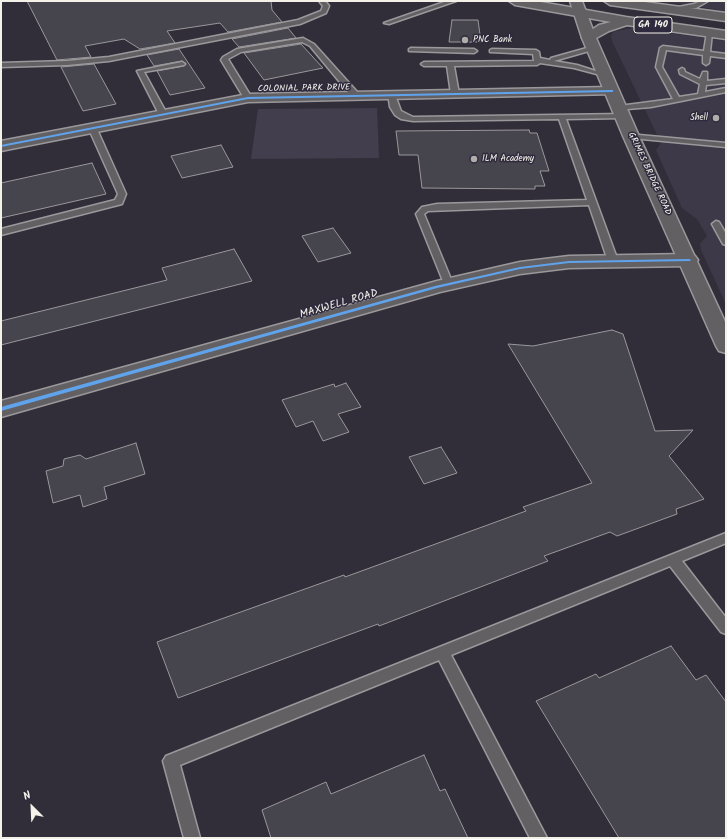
<!DOCTYPE html>
<style>
body{margin:0}
#map{position:relative;width:727px;height:839px;overflow:hidden;background:#312e39;font-family:Kalam,sans-serif}
canvas{display:block}
.frame{position:absolute;inset:0;border:2px solid #f4f1e8;pointer-events:none}
.north{position:absolute;left:12px;top:787px;width:40px;height:40px;-webkit-text-stroke:3px #2f2a3d;paint-order:stroke;rotate:336deg;font-size:11px;font-weight:700;line-height:16px;text-align:center;color:#f4f1e8}
.north::after{content:'';display:block;margin:auto;width:14px;height:18px;background:#f4f1e8;clip-path:polygon(50% 0,100% 100%,50% 72%,0 100%)}
</style>
<div id="map">
<canvas width="727" height="839"></canvas>
<div class="frame"></div>
<div class="north">N</div>
</div>
<script>
const context = document.querySelector('canvas').getContext('2d');
context.lineJoin = 'round';
function paint(path, color) { context.fillStyle = color; context.fill(path, 'evenodd'); }
const toPath = rows => new Path2D(rows.map(r => 'M' + r).join(''));
function strokePath(path, color, width, dash) { context.strokeStyle = color; context.lineWidth = width; context.lineCap = dash ? 'butt' : 'round'; context.setLineDash(dash || []); context.stroke(path); }
function drawText(font, color, halo, rows, align = 'center') {
  context.font = font + ' Kalam,sans-serif'; context.lineWidth = 3; context.setLineDash([]); context.textBaseline = 'middle'; context.strokeStyle = halo; context.fillStyle = color; for (const [text, x, y, turn = 0] of rows) {
    context.save(); context.translate(x, y); context.rotate((+turn || 0) * Math.PI / 180); context.textAlign = isNaN(turn) ? turn : align; if (halo) context.strokeText(text, 0, 0); context.fillText(text, 0, 0); context.restore();
  }
}
paint(toPath([
 [654,1,726,1,726,11,681,4],
 [632,28,726,41,726,304,701,250,700,244,707,236,697,219,682,208,656,150,661,143,612,41,611,36,613,32]
]), '#3e3948');
paint(toPath([
 [377,108,379,158,251,159,258,109]
]), '#423e4d');
const building = toPath([
 [27,1,271,1,272,10,282,22,228,32,220,23,167,31,175,43,140,49,124,39,85,46,91,57,57,60,27,1],
 [452,20,478,20,481,42,449,42,452,20],
 [288,28,296,38,239,47,232,39,288,28],
 [301,44,323,68,264,80,244,53,301,44],
 [179,49,205,88,170,95,157,71,184,66,186,64,182,61,154,66,147,55,179,49],
 [94,64,116,104,83,111,61,67,94,64],
 [529,130,530,133,537,133,549,171,540,171,545,186,535,186,535,189,422,188,418,155,399,155,396,131,529,130],
 [221,145,233,167,182,178,171,156,221,145],
 [92,163,106,194,1,218,1,183,92,163],
 [333,228,351,253,318,262,302,236,333,228],
 [234,249,252,281,1,345,1,321,167,280,162,268,234,249],
 [612,330,623,334,655,431,693,430,669,456,704,499,676,509,677,514,617,536,610,532,544,556,548,561,379,626,378,624,178,698,157,642,344,575,345,577,526,511,523,507,592,483,508,344,533,346,612,330],
 [346,383,361,407,338,414,349,432,323,441,313,421,296,427,282,400,334,384,335,387,346,383],
 [136,443,145,474,104,487,107,499,83,507,80,495,53,503,46,471,63,466,64,459,80,455,86,459,136,443],
 [441,447,457,473,424,484,409,457,441,447],
 [671,646,696,680,706,675,726,702,726,838,619,838,536,701,596,674,599,678,671,646],
 [424,755,440,791,445,789,468,838,271,838,262,810,326,782,331,794,424,755]
]);
paint(building, '#46444c');
strokePath(building, '#9a989b', 1);
const lane = toPath([
 [319,1,325,1,329,6,326,13,300,24,109,61,67,65,1,67,1,63,67,61,109,57,298,20,321,11,323,6,319,1],
 [447,1,456,1,389,24,384,23,447,1],
 [701,1,708,1,696,8,671,11,668,9,694,4,701,1],
 [707,32,712,33,710,52,726,54,726,58,710,56,709,63,706,65,703,63,703,55,666,50,662,67,679,97,698,94,700,84,680,74,679,70,682,68,684,69,685,72,700,79,703,72,707,72,707,81,726,79,726,83,706,85,705,92,726,88,726,92,651,107,616,110,615,108,619,106,673,99,656,67,660,48,663,46,704,51,707,32],
 [303,38,314,44,359,94,359,98,353,98,310,46,302,42,241,52,228,59,252,98,248,100,244,98,221,60,223,57,237,49,303,38],
 [594,46,597,48,596,49,554,61,577,65,608,75,608,77,574,68,540,63,537,65,454,66,459,94,455,96,451,94,447,66,424,66,421,64,424,62,534,61,533,54,490,52,490,50,492,49,536,50,539,52,540,58,550,60,551,58,594,46],
 [411,48,474,49,477,51,474,53,409,51,409,49,411,48],
 [182,62,185,64,184,65,144,72,167,114,160,116,137,71,182,62],
 [388,93,395,95,401,111,413,117,626,114,627,116,623,118,566,119,618,261,616,263,613,264,608,261,589,205,428,211,424,214,453,284,451,286,445,286,416,214,422,207,437,204,587,200,559,119,413,121,401,119,395,115,390,107,388,93],
 [89,125,96,127,126,194,122,204,1,235,1,229,115,200,118,194,88,127,89,125],
 [628,134,726,143,726,147,631,138,628,138,628,134],
 [716,221,719,222,726,234,726,245,723,244,712,224,716,221],
 [726,533,726,543,682,561,726,618,726,634,721,632,670,566,451,655,547,838,530,838,439,660,180,765,200,838,184,838,163,761,166,756,726,533]
]);
const street = toPath([
 [612,87,617,88,619,91,617,94,248,102,1,151,1,141,248,94,612,87],
 [689,254,695,256,698,260,695,264,689,266,569,268,520,274,440,292,1,417,1,401,437,281,520,262,569,256,689,254]
]);
const secondary = toPath([
 [570,1,582,1,596,38,639,136,726,324,726,353,719,351,716,346,623,136,582,38,570,1]
]);
const primary = toPath([
 [509,1,535,1,626,17,726,31,726,39,627,25,609,31,589,42,584,41,582,38,584,35,599,25,611,22,515,5,509,1],
 [604,1,637,1,726,13,726,21,610,5,604,1]
]);
strokePath(lane, '#9a989b', 3);
strokePath(street, '#9a989b', 3);
strokePath(secondary, '#9a989b', 3);
strokePath(primary, '#9a989b', 3);
paint(lane, '#626063');
paint(street, '#626063');
paint(secondary, '#626063');
paint(primary, '#626063');
paint(toPath([
 [612,90,613,90,613,92,248,99,1,147,1,145,248,97,612,90],
 [689,259,691,260,690,261,569,263,520,269,437,288,1,411,1,407,435,286,520,267,569,261,689,259]
]), '#60a3ed');
for (const [x, y, r, color] of [
 [465,40,4,"#b0adab"],
 [716,118,4,"#b0adab"],
 [474,159,4,"#b0adab"]
]) { const dot = new Path2D(); dot.arc(x, y, r, 0, 2 * Math.PI); context.fillStyle = color; context.fill(dot); strokePath(dot, '#2f2a3d', 1.5); }
drawText('9px', '#f4f1e8', '#2f2a3d', [
 ["PNC Bank",473,40],
 ["Shell",708,118,"right"],
 ["ILM Academy",482,159]
], 'left');
drawText('9px', '#f4f1e8', '#2f2a3d', [
 ["COLONIAL PARK DRIVE",304,89,-1],
 ["GRIMES BRIDGE ROAD",649,174,65]
]);
for (const [x, y, w] of [
 [653,25,38]
]) { const box = new Path2D(); box.roundRect(x - w / 2, y - 8, w, 16, 3); context.fillStyle = '#2f2a3d'; context.fill(box); strokePath(box, '#f4f1e8', 1); }
drawText('bold 10px', '#f4f1e8', null, [
 ["GA 140",653,25]
]);
drawText('11px', '#f4f1e8', '#2f2a3d', [
 ["MAXWELL ROAD",339,305,-16]
]);
</script>
